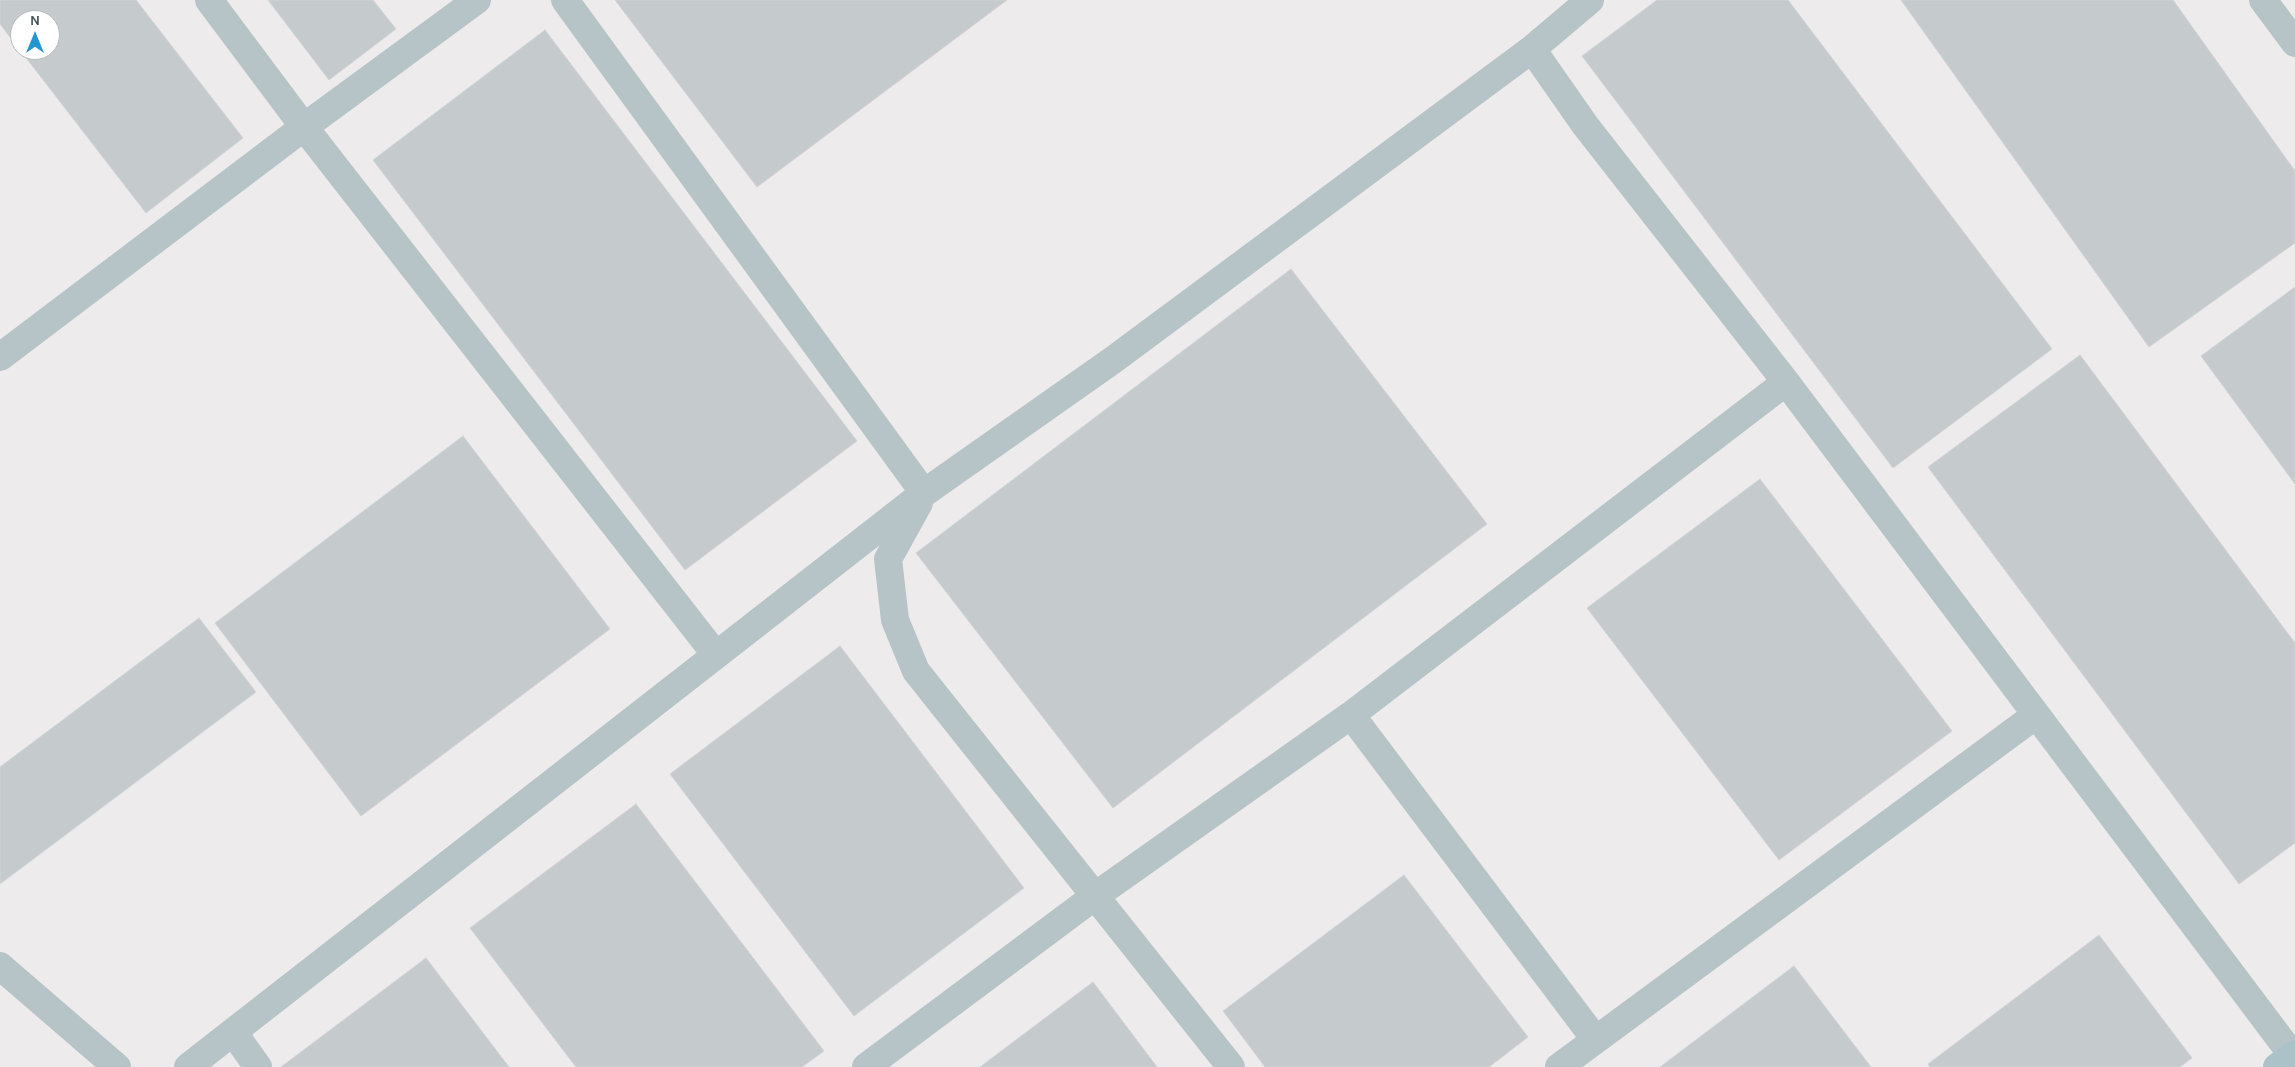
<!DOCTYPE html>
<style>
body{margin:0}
#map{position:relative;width:2295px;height:1067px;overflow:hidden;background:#eeebec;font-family:Karla,sans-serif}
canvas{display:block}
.north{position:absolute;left:10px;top:10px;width:50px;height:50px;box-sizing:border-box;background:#fff;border:1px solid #b5babc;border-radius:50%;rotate:0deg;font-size:14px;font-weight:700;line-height:20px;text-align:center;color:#455357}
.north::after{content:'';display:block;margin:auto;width:18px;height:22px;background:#2496d0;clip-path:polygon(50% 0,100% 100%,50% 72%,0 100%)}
</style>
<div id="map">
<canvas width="2295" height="1067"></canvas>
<div class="north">N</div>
</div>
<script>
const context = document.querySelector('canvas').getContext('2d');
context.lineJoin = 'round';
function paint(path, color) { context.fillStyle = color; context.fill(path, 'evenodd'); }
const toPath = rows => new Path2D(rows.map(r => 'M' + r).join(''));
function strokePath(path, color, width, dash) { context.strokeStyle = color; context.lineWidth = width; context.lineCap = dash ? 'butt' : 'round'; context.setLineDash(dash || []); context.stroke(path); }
const building = toPath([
 [0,0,136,0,243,138,146,213,20,50,50,50,50,20,20,20,20,50,0,24,0,0],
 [268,0,373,0,396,29,329,80,268,0],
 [615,0,1007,0,757,187,615,0],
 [1657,0,1788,0,2052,349,1893,468,1582,56,1657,0],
 [1901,0,2173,0,2295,171,2295,243,2149,347,1901,0],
 [545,30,857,441,685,570,373,160,545,30],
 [1291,269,1487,524,1113,808,916,553,1291,269],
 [2295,287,2295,484,2201,356,2295,287],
 [2080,355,2295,643,2295,843,2239,884,1928,467,2080,355],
 [463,436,610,629,361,816,215,623,463,436],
 [1760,479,1952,731,1779,860,1587,608,1760,479],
 [199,618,256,692,0,884,0,767,199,618],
 [840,646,1024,888,854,1016,670,774,840,646],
 [636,804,824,1051,802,1067,576,1067,470,928,636,804],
 [1404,875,1528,1037,1489,1067,1265,1067,1223,1011,1404,875],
 [2099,935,2192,1058,2180,1067,1930,1067,1928,1064,2099,935],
 [426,958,509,1067,281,1067,426,958],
 [1794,966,1871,1067,1660,1067,1794,966],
 [1093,982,1157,1067,980,1067,1093,982]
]);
paint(building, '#c5cacd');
strokePath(building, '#d0d3d7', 1);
strokePath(toPath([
 [209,0,304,127,716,655],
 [565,0,924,493],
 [2263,0,2295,43],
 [1532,49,1585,125,1786,382,2293,1056],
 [0,357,304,127,477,0],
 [919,503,888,559,895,620,916,671,1231,1067],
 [1351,715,1595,1039],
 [0,966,117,1067],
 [233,1032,258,1067],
 [188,1067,924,493,1113,360,1532,49,1590,0],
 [866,1067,1095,896,1351,715,1786,382],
 [1559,1067,2036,715]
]), '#b7c4c7', 28);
strokePath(toPath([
 [2277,1067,2295,1054]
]), '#acc2c9', 28);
</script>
